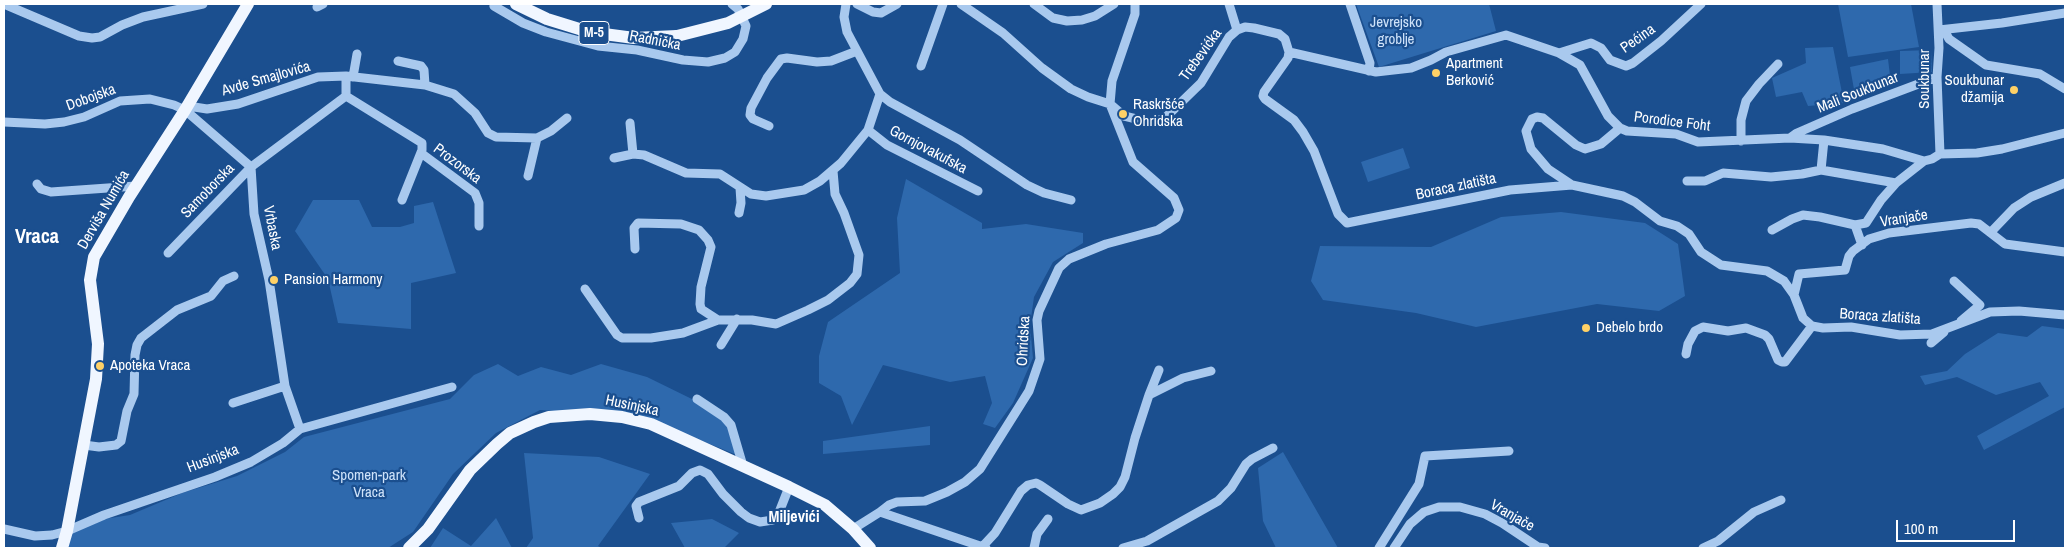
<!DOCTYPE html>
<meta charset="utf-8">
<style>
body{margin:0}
#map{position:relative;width:2069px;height:552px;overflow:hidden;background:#1b4f8f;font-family:"Archivo Narrow",sans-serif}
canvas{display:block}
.frame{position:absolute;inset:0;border:5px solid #fff;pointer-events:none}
.scale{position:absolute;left:1896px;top:520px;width:119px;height:22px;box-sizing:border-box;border:2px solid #fff;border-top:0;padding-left:6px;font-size:15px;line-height:18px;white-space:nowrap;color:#fff;-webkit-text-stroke:4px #1b4f8f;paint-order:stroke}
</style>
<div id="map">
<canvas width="2069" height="552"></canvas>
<div class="frame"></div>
<div class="scale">100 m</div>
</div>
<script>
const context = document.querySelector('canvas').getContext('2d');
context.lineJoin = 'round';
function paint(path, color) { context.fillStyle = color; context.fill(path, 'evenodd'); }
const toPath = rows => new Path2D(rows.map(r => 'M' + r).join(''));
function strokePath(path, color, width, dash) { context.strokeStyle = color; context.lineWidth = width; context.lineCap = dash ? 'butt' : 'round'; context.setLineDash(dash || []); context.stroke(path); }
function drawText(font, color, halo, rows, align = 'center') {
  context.font = font + ' "Archivo Narrow",sans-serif'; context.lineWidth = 4.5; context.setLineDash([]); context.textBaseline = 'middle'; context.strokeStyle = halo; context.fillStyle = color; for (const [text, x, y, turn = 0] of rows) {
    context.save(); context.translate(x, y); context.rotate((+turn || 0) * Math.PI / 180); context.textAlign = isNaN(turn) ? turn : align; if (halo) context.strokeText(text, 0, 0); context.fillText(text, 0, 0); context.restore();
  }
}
paint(toPath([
 [1356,4,1489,4,1496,31,1379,67],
 [1838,4,1911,4,1919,47,1848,57],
 [1833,47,1844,103,1808,106,1802,92,1776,97,1772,78,1806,63,1805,48],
 [1931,50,1932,72,1900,74,1900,51],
 [1888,59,1891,84,1855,95,1850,67],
 [1403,148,1410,168,1368,182,1361,162],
 [906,179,982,223,982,229,1026,224,1083,233,1083,243,1053,262,1034,297,1030,325,1033,358,1013,403,995,428,983,424,992,403,985,376,950,382,883,365,852,425,841,396,819,383,819,356,828,322,900,273,897,218],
 [313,200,359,200,372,227,400,227,414,223,414,206,433,202,456,273,411,283,411,329,338,323,328,279,295,231],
 [1561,212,1645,223,1678,244,1685,296,1659,311,1597,304,1476,327,1416,313,1323,300,1311,281,1320,246,1431,247,1501,217],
 [2042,326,2065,329,2065,407,1984,450,1977,436,2049,396,2040,382,1996,395,1957,377,1925,385,1920,376,1947,371,1965,354,1998,333,2027,337],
 [498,364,518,376,541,367,571,375,601,364,647,377,698,402,727,423,737,455,643,417,540,410,496,433,453,474,413,532,388,548,60,548,65,525,130,515,182,493,237,476,285,452,304,437,450,399,474,375],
 [930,426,930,445,823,454,823,441],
 [1283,452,1338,548,1276,548,1263,521,1258,468],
 [524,453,599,457,650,474,598,546,602,548,526,548,533,538],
 [496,518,512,548,430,548,443,528,471,546],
 [712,519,739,533,724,548,685,548,671,523]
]), '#2e69ad');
strokePath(toPath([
 [4,4,79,36,92,38,100,37,122,25,143,17,203,4],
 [495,4,494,6,523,23,546,32,598,46,637,50,683,60,708,62,725,58,735,52,743,39,746,26,738,9,732,4],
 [857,4,873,12,881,13,897,4],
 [961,4,1003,33,1042,68,1071,89,1088,97,1110,104,1124,116,1149,122,1155,122,1166,117,1201,83,1229,37,1237,30,1245,27,1254,28,1279,34,1285,39,1289,52,1288,58,1264,92,1263,96,1265,99,1294,120,1303,132,1314,151,1338,214,1347,223,1510,190,1572,185,1623,196,1635,202,1660,221,1677,226,1689,234,1701,252,1721,265,1767,271,1784,281,1794,295,1803,318,1812,326,1823,328,1851,327,1900,335,1932,334,1990,312,2019,311,2065,315],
 [1034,4,1053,18,1067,21,1082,20,1095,16,1114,4],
 [1229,4,1237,30],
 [1350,4,1370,63,1369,71],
 [1937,4,1939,48,1937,77,1940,154],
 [317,7,323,4],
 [1939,30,2002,23,2065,13],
 [1944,30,1949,39,1986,65,2040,74,2065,89],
 [1289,52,1376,72,1411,68,1431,60,1446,52,1506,35,1559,53,1580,65,1608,116,1620,128,1627,131,1676,134,1698,142,1790,138,1824,140,1883,149,1924,161,1932,159,1940,154,1977,153,2002,149,2065,133],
 [1559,53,1591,43,1601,48,1610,60,1626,66,1633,63,1661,41,1701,4],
 [398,61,421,66,424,70,425,85],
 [921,66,943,4],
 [353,77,357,54],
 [880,94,890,102,960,140,1027,185,1044,193,1071,200],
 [346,96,422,143,422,150,402,200],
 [188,106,207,109,238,104,318,77,346,76,425,85,454,94,475,113,488,133,496,137,537,138,551,131,567,118],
 [4,122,45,124,64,122,84,117,120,101,150,99,174,105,185,110,251,167],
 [630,123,633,154],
 [769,126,753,119,750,115,751,108,767,78,781,59,787,58,817,62,831,61,857,51],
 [868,130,887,145,978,191],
 [1790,138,1797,133,1852,109,1937,77],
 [1741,141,1741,120,1746,101,1759,84,1778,64],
 [421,153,475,193,479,203,479,226],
 [614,158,633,154,644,155,686,173,720,174,751,194,766,196,804,190,820,181,841,163,868,130,880,94,847,32,844,17,846,4],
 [251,167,254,214,269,280,285,386,300,429],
 [1821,170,1824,140],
 [528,176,537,138],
 [1687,181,1705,181,1723,173,1771,177,1802,174,1821,170,1896,183,1924,161],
 [37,184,41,189,51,192,136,186],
 [1572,185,1548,169,1531,149,1526,131,1532,119,1537,117,1543,118,1576,145,1585,149,1601,144,1620,128],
 [739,213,741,203,740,188],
 [1855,225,1862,245],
 [1772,230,1792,219,1803,215,1820,217,1855,225,1866,223,1881,200,1896,183],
 [1991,232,2014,208,2031,197,2065,183],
 [635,249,634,228,638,223,681,224,699,230,708,240,711,247,701,287,700,304,701,309,718,320],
 [168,253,251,167,346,96,346,76],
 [1954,281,1980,305,1961,321],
 [585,289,617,335,622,338,651,338,683,333,718,320,752,320,776,324,808,310,828,300,850,283,857,274,859,255,844,213,835,194,833,171],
 [1794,295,1799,274,1845,270,1849,256,1853,251,1869,239,1889,233,1971,223,1979,224,2005,244,2065,252],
 [1931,343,1944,332],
 [721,345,737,319],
 [1686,354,1688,344,1695,331,1703,327,1728,331,1746,328,1765,335,1769,339,1778,360,1782,362,1785,362,1812,326],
 [1149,395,1159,370],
 [697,399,724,417,731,425,743,466],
 [233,403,285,386],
 [84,445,99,447,116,445,121,441,127,411,134,394,135,355,137,345,141,338,177,310,211,296,223,281,234,276],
 [880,512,889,505,897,502,925,501,947,492,965,482,980,469,1029,391,1040,359,1037,320,1039,311,1059,268,1069,259,1106,244,1158,230,1176,218,1179,210,1174,198,1133,162,1110,104,1112,81,1135,14,1135,4],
 [639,518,636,506,639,502,679,486,692,473,700,470,708,474,723,494,741,512,749,518,760,522,773,520,778,515,789,487],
 [4,529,35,536,52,535,67,531,104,515,215,477,251,462,283,443,300,429,452,387],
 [853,529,880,512,986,548],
 [982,547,995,533,1021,491,1028,485,1036,483,1040,485,1068,504,1081,510,1100,503,1113,494,1120,487,1125,477,1135,438,1149,395,1183,378,1211,371],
 [1034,548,1037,534,1048,519],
 [1123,548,1147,541,1218,501,1231,488,1246,464,1252,459,1273,448],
 [1379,548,1419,484,1425,456,1509,451],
 [1394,548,1410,524,1424,512,1439,507,1460,507,1485,514,1502,523,1538,547,1545,548],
 [1703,548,1718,541,1754,512,1781,500]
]), '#a9c9ee', 9);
strokePath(toPath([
 [516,4,547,19,589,32,634,38,677,36],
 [62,548,67,531,96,379,98,344,90,280,94,257,129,197,185,110,248,4],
 [409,548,428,529,470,470,497,444,510,433,534,422,549,417,590,414,622,417,651,424,789,487,825,505,853,529,870,548]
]), '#f0f6ff', 12);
strokePath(toPath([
 [677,36,728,23,766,4]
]), '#f0f6ff', 12);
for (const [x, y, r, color] of [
 [1436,73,5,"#ffd166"],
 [2014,90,5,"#ffd166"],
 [1123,114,5,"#ffd166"],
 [274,280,5,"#ffd166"],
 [1586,328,5,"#ffd166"],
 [100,366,5,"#ffd166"]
]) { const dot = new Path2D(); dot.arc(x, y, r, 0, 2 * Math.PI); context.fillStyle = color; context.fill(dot); strokePath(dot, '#1b4f8f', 2); }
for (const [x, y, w] of [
 [594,33,30]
]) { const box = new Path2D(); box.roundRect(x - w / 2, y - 11.5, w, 23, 4); context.fillStyle = '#1b4f8f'; context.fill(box); strokePath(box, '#fff', 1); }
drawText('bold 14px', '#fff', null, [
 ["M-5",594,33]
]);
drawText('15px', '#cfe3fa', '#1b4f8f', [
 ["Jevrejsko",1396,23],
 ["groblje",1396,40],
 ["Spomen-park",369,476],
 ["Vraca",369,493]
]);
drawText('15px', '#fff', '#1b4f8f', [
 ["Pećina",1638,39,-35],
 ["Radnička",655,41,11],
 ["Trebevićka",1201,55,-54],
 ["Avde Smajlovića",266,79,-16],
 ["Soukbunar",1925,79,-90],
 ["Mali Soukbunar",1858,93,-22],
 ["Dobojska",91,98,-20],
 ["Porodice Foht",1672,122,7],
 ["Gornjovakufska",928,150,28],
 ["Prozorska",457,164,37],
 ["Boraca zlatišta",1456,187,-12],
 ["Samoborska",208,191,-46],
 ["Derviša Numića",104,210,-60],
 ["Vranjače",1904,219,-9],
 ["Vrbaska",272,228,79],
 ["Boraca zlatišta",1880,317,4],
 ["Ohridska",1024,341,-87],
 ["Husinjska",632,406,12],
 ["Husinjska",213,459,-21],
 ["Vranjače",1512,516,30]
]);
drawText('15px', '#fff', '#1b4f8f', [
 ["Apartment",1446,64],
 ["Berković",1446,81],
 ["Soukbunar",2004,81,"right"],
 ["džamija",2004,98,"right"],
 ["Raskršće",1133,105],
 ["Ohridska",1133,122],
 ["Pansion Harmony",284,280],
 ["Debelo brdo",1596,328],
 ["Apoteka Vraca",110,366]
], 'left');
drawText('bold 16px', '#fff', '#1b4f8f', [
 ["Miljevići",794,518]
]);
drawText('bold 20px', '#fff', '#1b4f8f', [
 ["Vraca",37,238]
]);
</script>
